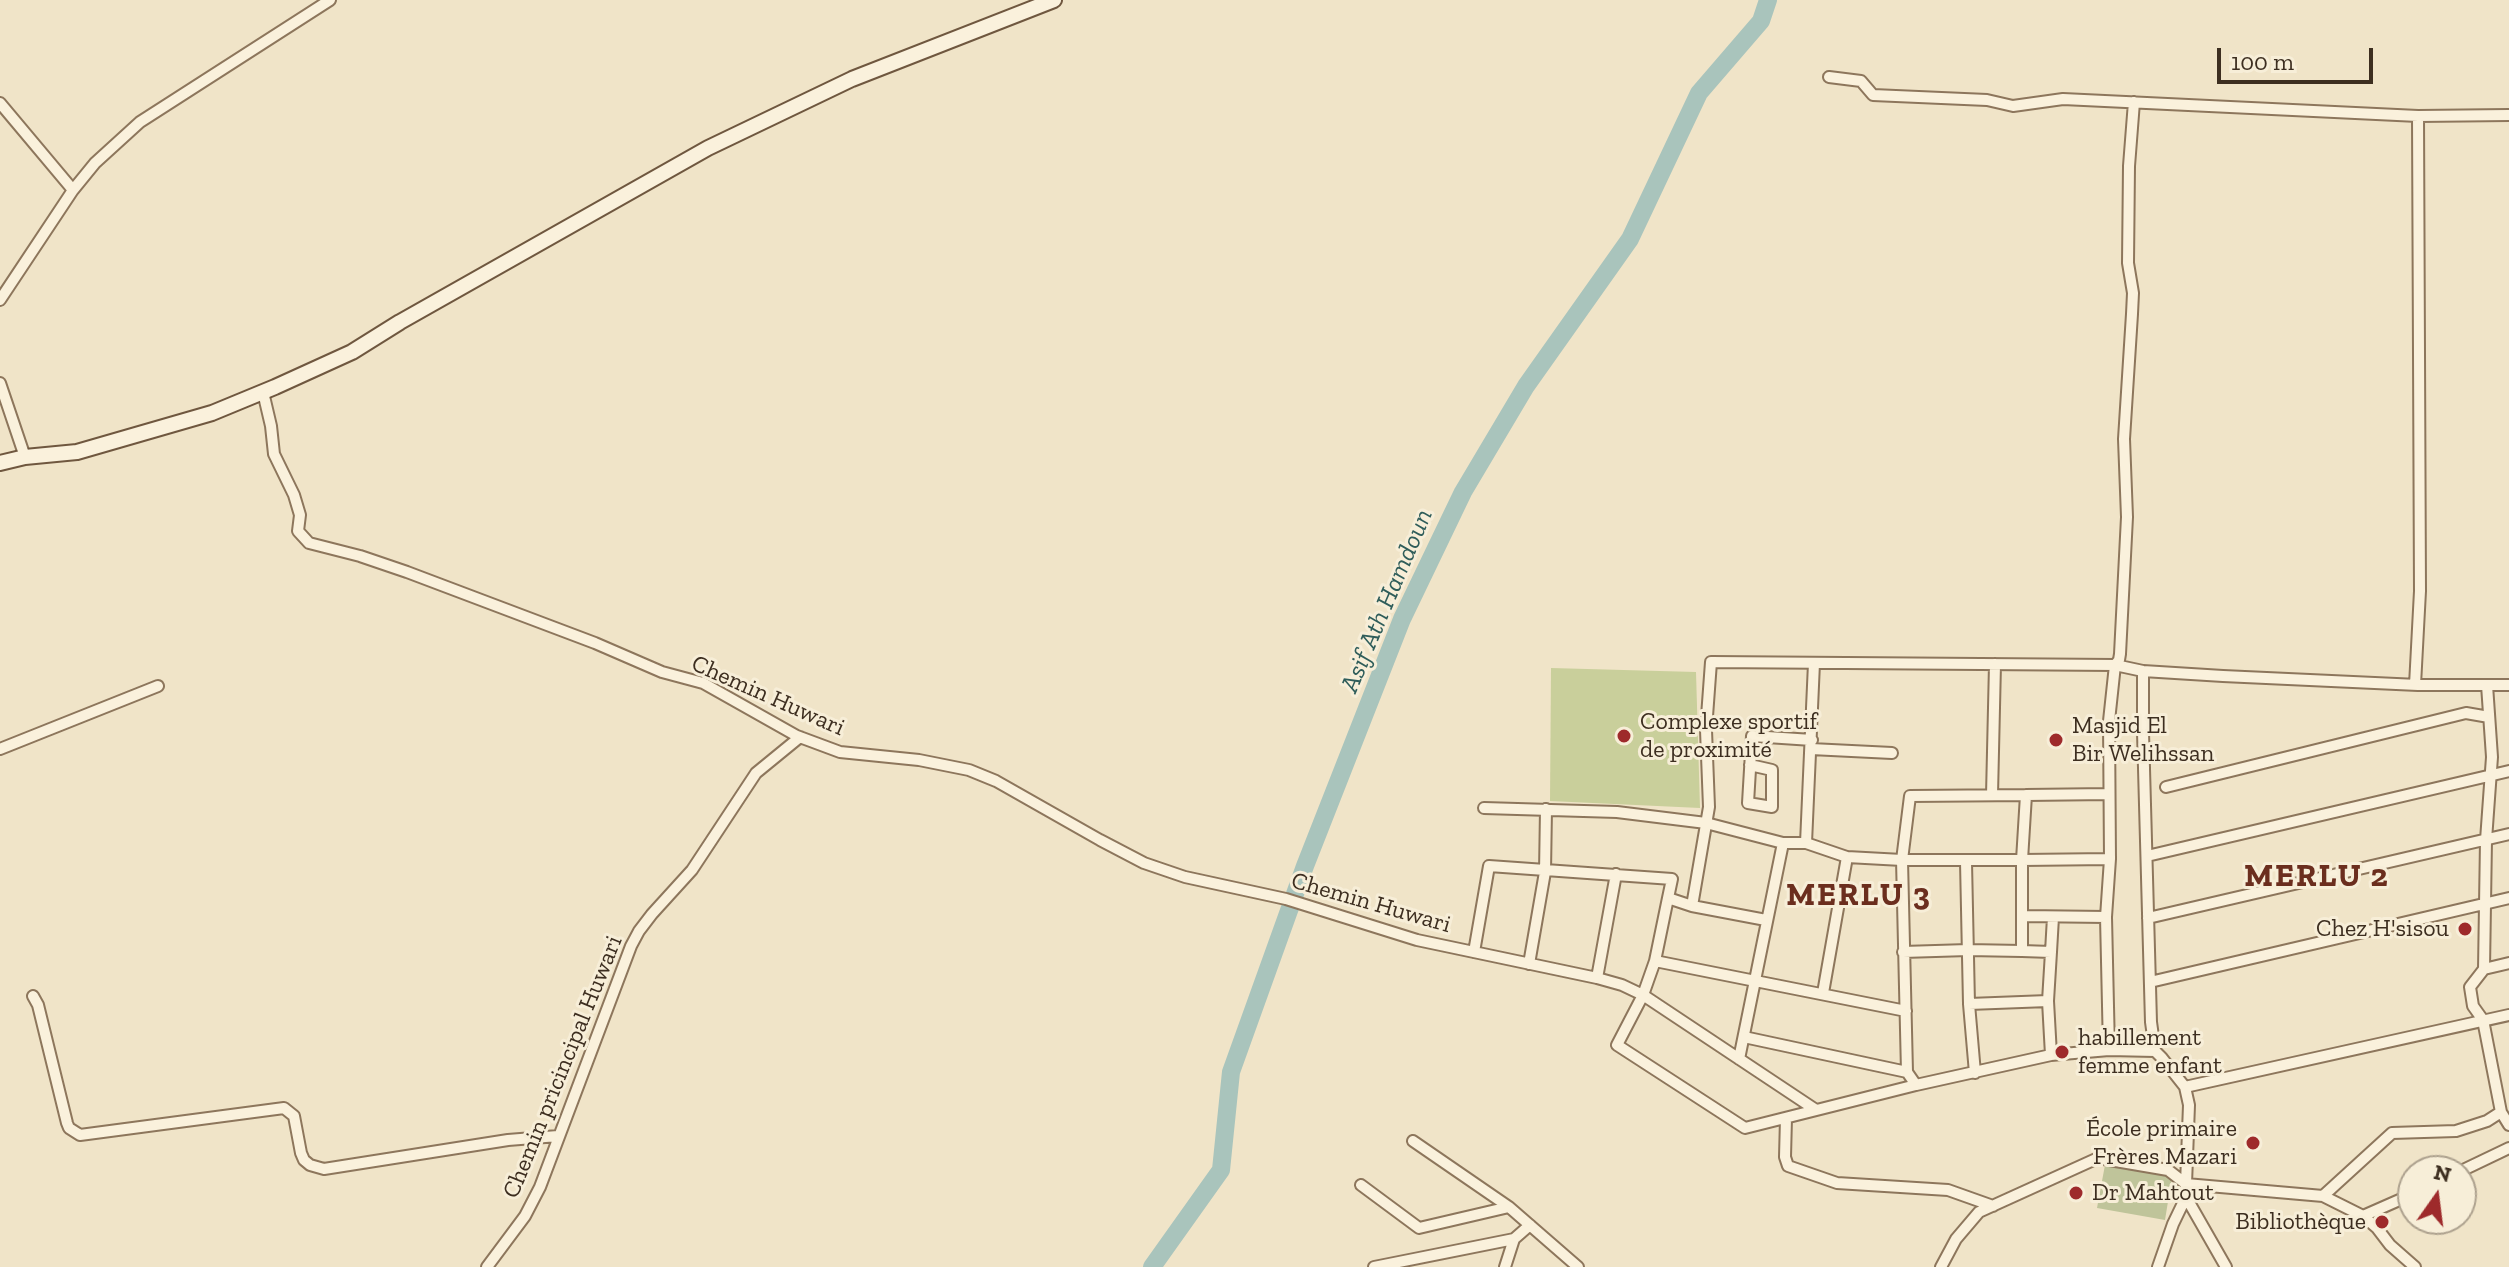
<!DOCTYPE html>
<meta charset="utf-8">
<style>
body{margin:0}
#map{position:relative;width:2509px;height:1267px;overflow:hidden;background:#f0e4c8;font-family:"Zilla Slab",serif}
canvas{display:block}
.north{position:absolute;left:2397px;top:1155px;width:80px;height:80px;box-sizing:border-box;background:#f7eed8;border:2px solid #ada18e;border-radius:50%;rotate:14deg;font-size:22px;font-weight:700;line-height:32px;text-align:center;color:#3d2e20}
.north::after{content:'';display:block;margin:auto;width:28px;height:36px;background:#9e2a2b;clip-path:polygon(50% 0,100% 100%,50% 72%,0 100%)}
.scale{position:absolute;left:2217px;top:48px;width:156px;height:36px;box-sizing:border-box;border:4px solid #3d2e20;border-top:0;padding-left:10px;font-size:24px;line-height:28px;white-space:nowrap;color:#3d2e20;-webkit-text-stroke:6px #f7eed8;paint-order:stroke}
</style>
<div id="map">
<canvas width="2509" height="1267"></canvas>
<div class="north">N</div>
<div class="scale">100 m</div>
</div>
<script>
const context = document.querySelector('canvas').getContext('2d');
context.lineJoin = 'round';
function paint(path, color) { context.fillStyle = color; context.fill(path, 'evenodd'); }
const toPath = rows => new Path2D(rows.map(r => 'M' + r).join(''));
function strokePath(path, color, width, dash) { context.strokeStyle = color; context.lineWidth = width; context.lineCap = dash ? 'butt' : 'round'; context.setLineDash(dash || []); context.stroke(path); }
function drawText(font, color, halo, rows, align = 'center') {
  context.font = font + ' "Zilla Slab",serif'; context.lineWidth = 6; context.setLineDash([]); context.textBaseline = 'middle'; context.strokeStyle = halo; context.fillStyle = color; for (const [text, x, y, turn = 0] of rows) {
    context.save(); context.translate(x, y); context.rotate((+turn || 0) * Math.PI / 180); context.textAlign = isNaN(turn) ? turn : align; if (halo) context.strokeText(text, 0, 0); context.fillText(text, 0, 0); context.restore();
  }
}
paint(toPath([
 [1551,668,1696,672,1700,808,1550,801]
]), '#c9cf9b');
paint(toPath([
 [2105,1165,2172,1177,2165,1220,2097,1208]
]), '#bfc49a');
strokePath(toPath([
 [1152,1267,1221,1170,1231,1072,1305,866,1402,619,1463,492,1526,386,1630,239,1699,93,1761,21,1768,0]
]), '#a9c4bc', 18);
const street = toPath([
 [1829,77,1861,81,1873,95,1987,100,2013,106,2063,99,2418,116,2509,115],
 [0,103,73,190],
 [0,300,73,190,95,163,140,122,330,0],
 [0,383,25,457],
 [263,392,271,426,274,454,294,495,300,515,298,531,309,543,360,556,407,572,595,643,662,672,703,683,797,736,840,752,919,760,969,770,996,781,1100,840,1144,863,1185,877,1286,899,1417,940,1597,978,1622,985,1643,995,1655,961,1668,898],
 [1814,663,1806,843,1847,857,1902,860,1907,1072,1916,1085],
 [2143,671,2143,732,2151,1022,2155,1051,2162,1058,2185,1087,2189,1105,2186,1184,2323,1196,2363,1216,2377,1228,2390,1245,2415,1267],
 [2415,685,2420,591,2418,116],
 [0,749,158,686],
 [1811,749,1892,753],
 [1750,765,1772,770,1772,807,1748,803,1752,736,1812,740],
 [2166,787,2466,713,2489,717],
 [2109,794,2026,795,2022,860,2110,859,2106,917,2109,1050,2155,1051],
 [1992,795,1995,664],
 [1484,808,1617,812,1706,823,1783,843,1806,843],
 [2147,856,2509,771],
 [2110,859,2109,721,2115,665,2119,660,2120,654,2127,517,2124,439,2132,314,2133,293,2128,263,2129,166,2134,102],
 [1966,862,1969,1004,1975,1073],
 [2024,916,2106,917],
 [2148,918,2509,834],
 [1766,920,1692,906,1709,807,1706,730,1711,662,2115,665,2143,671,2223,676,2418,685,2509,685],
 [2022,951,2051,952,2048,1001,2051,1055],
 [1474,952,1489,866,1672,879,1668,898,1692,906],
 [1903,952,1968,950,2022,951,2022,860,1902,860,1910,796,2026,795],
 [2051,952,2053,917],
 [1655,961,1906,1011],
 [2509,963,2484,969,2470,987,2473,1006,2483,1020,2501,1112,2509,1125],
 [1529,964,1545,872,1546,809],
 [2484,969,2486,840,2492,757,2487,685],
 [1597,978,1616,874],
 [2150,982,2509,898],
 [1823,993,1847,857],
 [33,996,38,1005,67,1123,69,1128,80,1135,284,1108,294,1116,301,1153,304,1160,310,1165,324,1169,508,1140,558,1136],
 [1969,1004,2048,1001],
 [1744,1037,1907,1072],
 [1739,1059,1783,843],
 [2185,1087,2509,1015],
 [1816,1110,1643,995,1617,1045,1745,1128,1916,1085,2051,1055,2109,1050],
 [1786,1118,1785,1157,1788,1166,1837,1183,1948,1190,1993,1206],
 [1413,1141,1509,1207,1578,1267],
 [2461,1171,2509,1148],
 [1361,1185,1419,1228,1509,1207],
 [2323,1196,2392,1133,2456,1131,2487,1121,2501,1112],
 [2186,1197,2226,1267],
 [2363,1216,2413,1194],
 [487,1267,525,1216,540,1187,631,946,639,931,652,914,692,870,756,773,800,737],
 [1374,1267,1514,1239,1530,1225],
 [1505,1267,1514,1239],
 [1941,1267,1956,1239,1979,1212,2098,1158,2168,1170,2186,1184,2186,1197,2173,1224,2158,1267]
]);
const secondary = toPath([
 [0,463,25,457,77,452,212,413,275,387,352,352,400,322,708,148,852,79,1054,0]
]);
strokePath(street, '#8d765c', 14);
strokePath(secondary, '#6f573f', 18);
strokePath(street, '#faf1dc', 10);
strokePath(secondary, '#faf1dc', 14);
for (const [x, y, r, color] of [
 [1624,736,8,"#9e2a2b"],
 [2056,740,8,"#9e2a2b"],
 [2465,929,8,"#9e2a2b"],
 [2062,1052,8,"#9e2a2b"],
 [2253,1143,8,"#9e2a2b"],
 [2076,1193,8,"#9e2a2b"],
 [2382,1222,8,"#9e2a2b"]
]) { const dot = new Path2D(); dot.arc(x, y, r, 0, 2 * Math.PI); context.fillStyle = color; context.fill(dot); strokePath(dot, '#f7eed8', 3); }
drawText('24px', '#3d2e20', '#f7eed8', [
 ["Chemin Huwari",768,696,24],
 ["Chemin Huwari",1371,903,16],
 ["Chemin pricincipal Huwari",563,1067,-68]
]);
drawText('24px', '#3d2e20', '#f7eed8', [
 ["Complexe sportif",1640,722],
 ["de proximité",1640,750],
 ["Masjid El",2072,726],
 ["Bir Welihssan",2072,754],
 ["Chez H'sisou",2449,929,"right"],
 ["habillement",2078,1038],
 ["femme enfant",2078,1066],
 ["École primaire",2237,1129,"right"],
 ["Frères Mazari",2237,1157,"right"],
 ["Dr Mahtout",2092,1193],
 ["Bibliothèque",2366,1222,"right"]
], 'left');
drawText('italic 26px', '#2f5d5a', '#f7eed8', [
 ["Asif Ath Hamdoun",1387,601,-67]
]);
context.letterSpacing = '2px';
drawText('bold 32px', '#6b2e1e', '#f7eed8', [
 ["MERLU 2",2317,877],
 ["MERLU 3",1859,896]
]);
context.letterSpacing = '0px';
</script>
